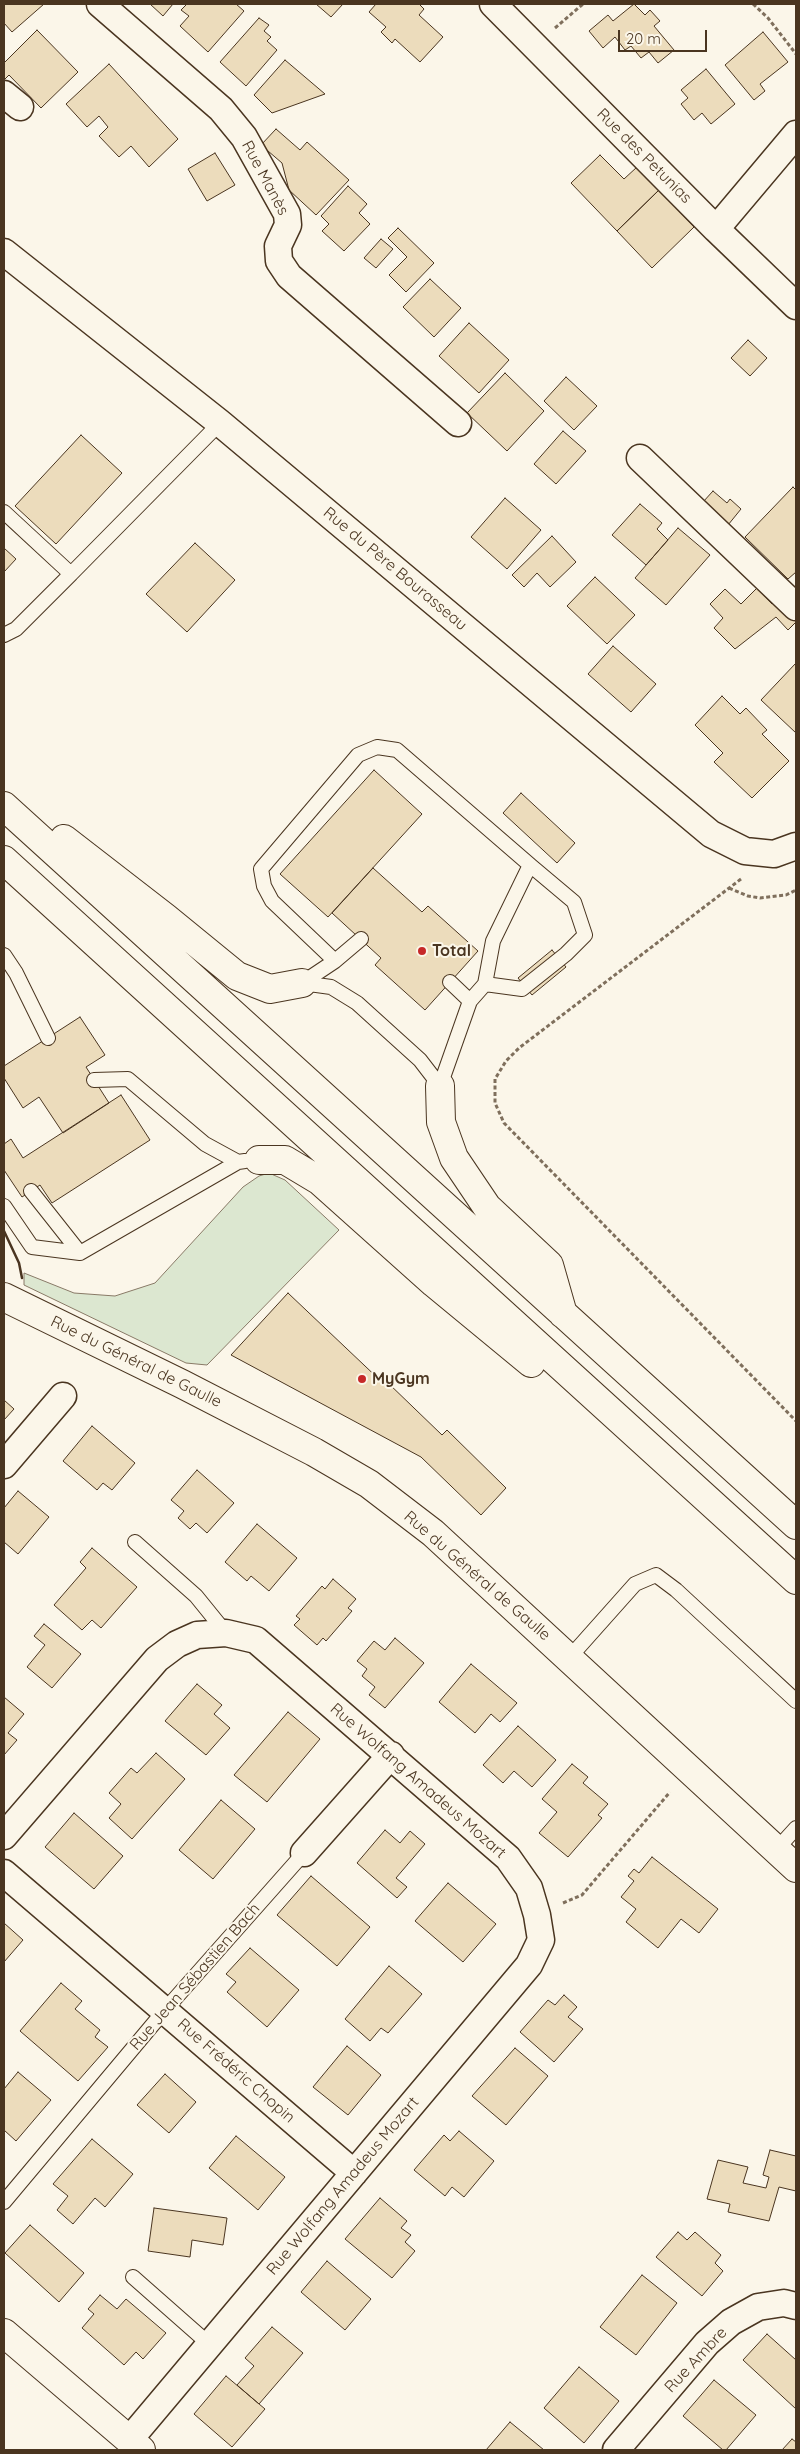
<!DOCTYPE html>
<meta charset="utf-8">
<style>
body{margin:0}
#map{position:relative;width:800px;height:2454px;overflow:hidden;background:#fbf6e9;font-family:Quicksand,sans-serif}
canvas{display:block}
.frame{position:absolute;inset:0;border:5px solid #4a3520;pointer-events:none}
.scale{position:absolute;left:618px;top:30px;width:89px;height:22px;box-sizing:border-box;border:2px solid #4a3520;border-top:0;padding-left:6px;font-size:15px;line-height:18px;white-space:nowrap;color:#4a3520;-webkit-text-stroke:4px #fbf6e9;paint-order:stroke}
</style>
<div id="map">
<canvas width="800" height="2454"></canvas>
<div class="frame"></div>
<div class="scale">20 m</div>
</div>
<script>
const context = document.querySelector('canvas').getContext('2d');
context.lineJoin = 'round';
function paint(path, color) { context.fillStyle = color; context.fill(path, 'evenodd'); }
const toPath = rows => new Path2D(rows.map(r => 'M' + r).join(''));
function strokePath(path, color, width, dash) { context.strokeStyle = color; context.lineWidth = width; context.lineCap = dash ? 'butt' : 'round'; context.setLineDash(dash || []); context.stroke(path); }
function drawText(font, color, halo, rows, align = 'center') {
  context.font = font + ' Quicksand,sans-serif'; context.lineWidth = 4; context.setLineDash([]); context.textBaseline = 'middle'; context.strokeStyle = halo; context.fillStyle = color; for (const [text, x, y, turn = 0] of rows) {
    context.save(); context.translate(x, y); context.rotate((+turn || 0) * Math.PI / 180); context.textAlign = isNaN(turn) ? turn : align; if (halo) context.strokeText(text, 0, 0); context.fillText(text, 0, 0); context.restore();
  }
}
const green = toPath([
 [269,1173,285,1180,339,1230,207,1365,186,1363,24,1285,24,1273,74,1293,115,1296,155,1283,243,1187,259,1176,269,1173]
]);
paint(green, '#dce7d0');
strokePath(green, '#887966', 1);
const building = toPath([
 [4,4,44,4,12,32,4,23,4,4],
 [150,4,173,4,163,16,150,4],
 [187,4,236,4,244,11,208,52,180,26,189,16,181,10,187,4],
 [316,4,343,4,331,17,316,4],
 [376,4,419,4,424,9,419,15,443,37,420,62,395,39,392,43,381,32,386,27,369,12,376,4],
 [634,4,645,15,650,10,660,21,654,26,674,50,658,63,649,52,641,58,631,46,625,50,615,37,603,48,589,31,608,15,613,21,634,4],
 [259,18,269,25,264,31,271,37,267,41,277,50,246,86,220,62,259,18],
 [37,30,78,72,41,108,9,75,4,80,4,63,37,30],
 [763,32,788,62,760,84,765,91,754,100,725,65,763,32],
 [285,60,325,94,272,113,254,95,285,60],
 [109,64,178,139,149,167,131,146,119,157,99,136,108,127,99,116,87,127,66,104,109,64],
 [706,69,735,104,711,124,702,113,694,120,681,104,688,98,681,90,706,69],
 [276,129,300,150,307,142,349,180,316,215,289,190,282,163,261,145,276,129],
 [215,153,235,185,207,201,188,169,215,153],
 [600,155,624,179,637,167,659,190,617,231,571,183,600,155],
 [348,186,367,204,359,213,370,224,344,251,322,231,329,224,321,216,348,186],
 [659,190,694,227,652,268,617,231,659,190],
 [398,228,434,263,406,292,389,275,407,257,388,238,398,228],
 [381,239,393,249,376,268,364,258,381,239],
 [430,279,461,308,434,337,403,307,430,279],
 [469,323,509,360,479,393,439,356,469,323],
 [748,340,767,358,750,376,731,358,748,340],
 [505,373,544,411,507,451,467,413,505,373],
 [566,377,597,406,574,430,544,401,566,377],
 [563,431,586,451,556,484,534,464,563,431],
 [81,435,122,473,56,544,15,506,81,435],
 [793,487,796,490,796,572,788,579,745,537,793,487],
 [713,491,727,503,730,499,741,509,728,525,703,502,713,491],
 [505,498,541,530,507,569,471,537,505,498],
 [640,504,662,523,657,529,668,540,646,565,612,535,640,504],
 [678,528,710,555,666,605,635,578,678,528],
 [552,536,576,562,550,587,537,573,524,587,512,575,552,536],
 [195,543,235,580,187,632,146,594,195,543],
 [4,548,16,559,4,572,4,548],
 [595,577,635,615,607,644,567,606,595,577],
 [757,588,772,604,779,597,796,615,796,622,788,630,776,617,735,649,714,628,723,618,710,604,725,589,741,604,757,588],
 [613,646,656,684,631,712,588,674,613,646],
 [796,663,796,733,761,700,796,663],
 [722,696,740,714,746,708,767,730,762,734,789,761,752,798,714,762,723,753,695,725,722,696],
 [374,770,422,814,328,917,280,874,374,770],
 [521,793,575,843,557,863,503,813,521,793],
 [373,868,422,912,428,906,478,951,425,1010,375,965,381,958,332,913,373,868],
 [552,950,566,967,532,995,518,978,552,950],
 [80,1017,105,1055,86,1067,109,1103,63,1133,39,1097,23,1108,4,1078,4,1066,80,1017],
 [121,1095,150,1140,52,1203,40,1185,22,1197,4,1170,4,1144,11,1139,23,1158,121,1095],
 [288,1293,384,1384,386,1381,442,1435,447,1430,506,1488,481,1515,421,1457,231,1355,288,1293],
 [4,1400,14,1409,4,1420,4,1400],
 [92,1426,135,1463,112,1490,103,1483,97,1490,63,1461,92,1426],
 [197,1470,234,1503,207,1533,196,1523,190,1529,178,1518,184,1511,171,1500,197,1470],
 [18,1491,49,1517,18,1554,4,1542,4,1508,18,1491],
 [257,1524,297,1558,269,1591,251,1576,247,1581,225,1562,257,1524],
 [92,1548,137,1587,101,1628,92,1620,82,1630,54,1605,86,1568,80,1562,92,1548],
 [333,1579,356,1599,348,1608,352,1611,326,1641,323,1638,317,1645,294,1625,300,1619,296,1616,322,1586,325,1589,333,1579],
 [44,1624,81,1654,52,1688,27,1667,45,1645,34,1636,44,1624],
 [395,1638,424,1663,385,1708,369,1695,375,1687,362,1676,367,1669,357,1661,374,1641,385,1650,395,1638],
 [471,1664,517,1703,500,1722,491,1714,475,1733,439,1702,471,1664],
 [197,1684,222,1705,214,1714,230,1728,206,1755,165,1721,197,1684],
 [4,1697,24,1714,8,1733,17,1740,4,1755,4,1697],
 [288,1712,320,1739,267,1802,234,1775,288,1712],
 [518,1726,556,1760,532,1787,514,1771,503,1783,483,1765,518,1726],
 [156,1753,185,1779,132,1839,109,1818,121,1804,109,1793,131,1768,137,1773,156,1753],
 [572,1764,588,1777,583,1783,608,1804,598,1815,602,1818,568,1857,539,1833,557,1812,542,1799,572,1764],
 [221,1800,255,1829,213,1879,179,1850,221,1800],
 [74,1813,123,1856,94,1889,45,1847,74,1813],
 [385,1830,400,1843,410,1831,425,1844,396,1878,407,1887,397,1898,357,1863,385,1830],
 [652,1857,718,1909,699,1933,681,1919,658,1948,626,1922,636,1909,621,1897,634,1881,628,1876,634,1869,639,1873,652,1857],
 [311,1876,370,1927,337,1966,277,1915,311,1876],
 [448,1883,496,1924,463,1962,415,1921,448,1883],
 [4,1923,23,1940,4,1962,4,1923],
 [250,1948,299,1990,267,2027,227,1992,236,1982,226,1974,250,1948],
 [389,1966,422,1994,388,2033,381,2028,370,2041,345,2019,389,1966],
 [61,1983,82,2001,75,2009,100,2030,95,2037,108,2047,78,2081,20,2031,61,1983],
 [564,1995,577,2007,568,2017,583,2029,554,2062,520,2032,548,2000,555,2005,564,1995],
 [347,2046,381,2075,348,2115,313,2087,347,2046],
 [515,2048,548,2076,506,2125,472,2096,515,2048],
 [18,2072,51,2100,16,2141,4,2130,4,2089,18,2072],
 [165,2074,196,2102,169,2133,137,2105,165,2074],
 [459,2131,494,2161,464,2197,452,2187,445,2196,414,2170,444,2135,450,2141,459,2131],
 [236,2136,285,2177,258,2210,209,2168,236,2136],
 [92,2139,133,2174,105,2207,95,2198,73,2224,57,2210,68,2196,53,2184,92,2139],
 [770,2150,796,2156,796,2191,779,2187,769,2221,728,2212,730,2204,707,2199,718,2160,748,2167,743,2183,766,2188,769,2177,763,2175,770,2150],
 [380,2198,407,2221,401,2228,411,2235,405,2242,415,2251,392,2278,345,2239,380,2198],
 [154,2208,227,2218,223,2245,192,2240,190,2257,148,2251,154,2208],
 [30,2225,84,2273,59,2302,5,2253,30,2225],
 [678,2232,687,2240,695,2232,721,2255,715,2263,723,2271,702,2296,656,2257,678,2232],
 [327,2261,371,2299,345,2330,301,2292,327,2261],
 [642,2275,677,2303,636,2355,600,2327,642,2275],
 [100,2295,117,2309,126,2299,166,2333,143,2359,136,2352,124,2365,82,2328,94,2314,88,2309,100,2295],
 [272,2327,303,2353,259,2404,237,2385,254,2366,245,2358,272,2327],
 [767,2334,796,2360,796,2409,743,2360,767,2334],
 [579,2367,619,2401,584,2443,544,2408,579,2367],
 [226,2376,265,2409,232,2447,194,2414,226,2376],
 [714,2380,756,2415,726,2450,723,2450,683,2416,714,2380],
 [510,2422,544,2450,486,2450,510,2422],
 [792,2439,796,2442,796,2450,782,2450,792,2439]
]);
paint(building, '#ecdcbc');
strokePath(building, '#4a3520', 1);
const lane = toPath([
 [4,512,71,574,220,423],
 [4,635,16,629,71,574],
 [4,955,16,973,48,1038],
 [335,961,272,901,264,886,261,869,358,755,377,747,397,750,530,865,493,941,485,984,470,1001],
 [302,983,331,987,357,1003,420,1060,440,1086],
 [302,983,335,961,361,939],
 [485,984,522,989,566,954,585,935,574,902,530,865],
 [94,1080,128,1079,205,1144,238,1162,245,1161],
 [440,1086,470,1001,450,982],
 [31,1191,80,1253],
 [4,1206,32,1247,80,1253,238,1162],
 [135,1542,196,1596,226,1633],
 [570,1657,635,1584,656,1575,676,1590,796,1701],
 [777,1849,796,1828],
 [4,2202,165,2010,304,1853],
 [133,2277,209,2344]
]);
const street = toPath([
 [100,4,221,109,244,137,287,214,288,225,278,246,279,261,289,276,458,423],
 [493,4,716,229,796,306],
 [4,94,20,107],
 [716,229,796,134],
 [4,252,220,423,711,834,745,851,774,854,796,846],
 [640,458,796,607],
 [4,1465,63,1396],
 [4,1836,157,1659,177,1644,197,1635,226,1633,256,1640,508,1858,529,1888,537,1915,541,1940,529,1965,130,2439],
 [304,1853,391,1755],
 [4,1873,354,2173],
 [616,2450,707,2343,731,2322,758,2307,784,2303,796,2306]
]);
const secondary = toPath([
 [4,1297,182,1384,314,1452,369,1484,433,1533,796,1868],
 [4,2333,141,2450]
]);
const highway = toPath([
 [4,806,796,1525],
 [64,839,166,918,237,976,270,989,302,983],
 [4,860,796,1580],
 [440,1086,441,1122,454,1158,487,1207,549,1265,563,1314],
 [259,1160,285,1160,320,1181,434,1283,531,1363]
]);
strokePath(lane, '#4a3520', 16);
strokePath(street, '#4a3520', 29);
strokePath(secondary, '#4a3520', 30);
strokePath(highway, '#4a3520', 30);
strokePath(toPath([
 [753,4,768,18,796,54],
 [555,28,583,4],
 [741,879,519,1048,506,1061,495,1079,495,1103,504,1123,796,1421],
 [729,888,748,896,760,898,786,895,796,890],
 [563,1903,582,1895,670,1792]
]), '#7f6f5c', 3, [4, 2.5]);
strokePath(lane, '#fbf6e9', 14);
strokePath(street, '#fbf6e9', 26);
strokePath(secondary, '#fbf6e9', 28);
strokePath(highway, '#fbf6e9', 28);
strokePath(toPath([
 [4,1231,19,1263,22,1278]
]), '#4a3520', 2.5);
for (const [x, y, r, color] of [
 [422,951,5,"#c62828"],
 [362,1379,5,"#c62828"]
]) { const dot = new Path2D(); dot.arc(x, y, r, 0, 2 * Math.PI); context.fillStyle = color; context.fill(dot); strokePath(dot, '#fbf6e9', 2); }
drawText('16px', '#4a3520', '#fbf6e9', [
 ["Rue des Petunias",644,156,45],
 ["Rue Manès",265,178,62],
 ["Rue du Père Bourasseau",395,569,40],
 ["Rue du Général de Gaulle",136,1362,26],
 ["Rue du Général de Gaulle",477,1576,41],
 ["Rue Wolfang Amadeus Mozart",418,1781,41],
 ["Rue Jean Sébastien Bach",195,1977,-49],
 ["Rue Frédéric Chopin",236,2071,41],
 ["Rue Wolfang Amadeus Mozart",343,2186,-50],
 ["Rue Ambre",696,2360,-47]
]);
drawText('bold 16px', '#4a3520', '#fbf6e9', [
 ["Total",432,951],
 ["MyGym",372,1379]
], 'left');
</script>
